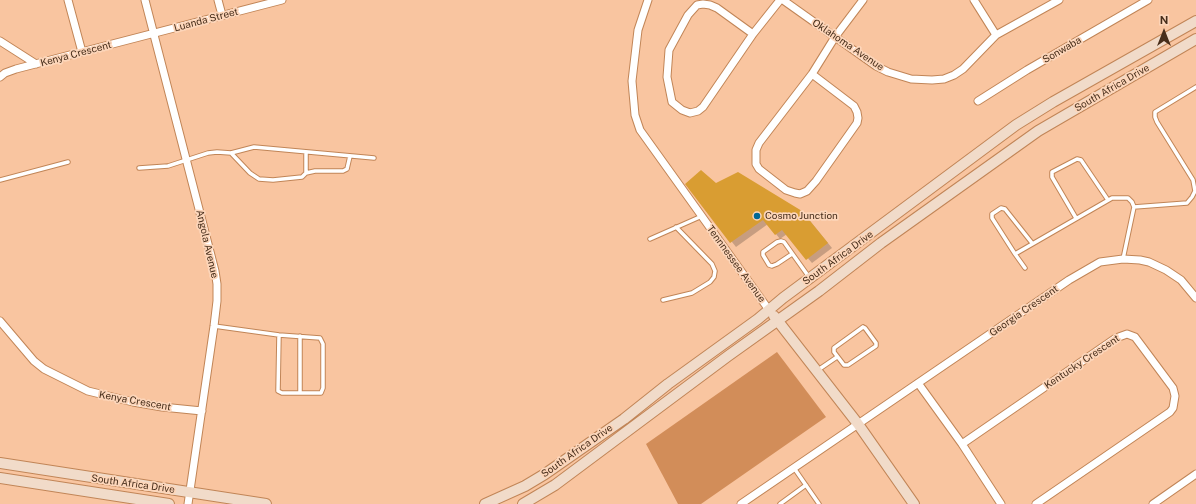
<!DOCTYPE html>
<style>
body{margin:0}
#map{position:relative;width:1196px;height:504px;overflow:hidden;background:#f9c5a0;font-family:"Public Sans",sans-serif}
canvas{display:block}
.north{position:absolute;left:1144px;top:12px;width:40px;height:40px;-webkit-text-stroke:3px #fdd6ba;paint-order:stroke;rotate:0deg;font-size:11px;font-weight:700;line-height:16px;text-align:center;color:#472e1b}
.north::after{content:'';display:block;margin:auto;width:14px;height:18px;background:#472e1b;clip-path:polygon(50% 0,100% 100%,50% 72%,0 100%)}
</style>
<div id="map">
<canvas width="1196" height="504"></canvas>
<div class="north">N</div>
</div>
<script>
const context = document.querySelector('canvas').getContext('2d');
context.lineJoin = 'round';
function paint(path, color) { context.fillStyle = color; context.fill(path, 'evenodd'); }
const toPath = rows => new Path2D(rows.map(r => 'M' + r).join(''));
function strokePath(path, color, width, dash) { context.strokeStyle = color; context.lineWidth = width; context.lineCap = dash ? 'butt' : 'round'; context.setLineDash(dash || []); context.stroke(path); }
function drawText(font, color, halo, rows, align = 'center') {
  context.font = font + ' "Public Sans",sans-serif'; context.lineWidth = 3.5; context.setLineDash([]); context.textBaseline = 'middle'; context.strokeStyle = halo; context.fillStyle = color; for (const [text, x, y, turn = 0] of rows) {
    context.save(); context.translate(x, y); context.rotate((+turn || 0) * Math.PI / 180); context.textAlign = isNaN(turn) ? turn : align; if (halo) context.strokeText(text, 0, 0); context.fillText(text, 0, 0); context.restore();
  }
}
paint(toPath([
 [777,352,826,417,701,504,678,504,646,444]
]), '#d28d59');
paint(toPath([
 [686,184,715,185,806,216,832,248,812,263,787,234,780,239,768,224,736,247]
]), '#0003');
paint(toPath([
 [701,170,716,183,738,172,802,211,828,243,806,260,782,230,775,235,763,220,730,243,685,184]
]), '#d99d32');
const lane = toPath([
 [306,152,306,173],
 [231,153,250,173,259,179,273,180,302,177,306,173,315,171,343,171,347,169,350,156],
 [139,168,168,166,208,153,217,152,231,153,254,147,374,158],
 [0,180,68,162],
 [1134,207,1187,203,1192,197,1195,191,1193,180,1157,122,1155,117,1155,112,1196,87],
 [1076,218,1052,177,1052,172,1077,159,1081,160,1108,200],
 [650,239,702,216],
 [1032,243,1005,209,1001,208,992,214,992,218,1015,254,1112,198,1128,198,1132,202,1134,207,1123,259],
 [792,254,777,264,772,266,769,265,763,255,763,252,777,242,781,241,784,242,809,277],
 [1015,254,1025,268],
 [663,300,692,293,710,282,714,277,715,271,712,264,676,227],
 [214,326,279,335,320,338,323,344,323,388,321,393,282,393,278,391,279,335],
 [863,327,865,328,876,343,876,346,848,365,844,365,834,352,834,348,863,327],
 [300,336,300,393],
 [818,370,837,357],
 [794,468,819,504],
 [780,504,806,485]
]);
const street = toPath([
 [68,0,82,52],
 [145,0,215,271,217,284,217,301,214,326,188,504],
 [218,0,222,15],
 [648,0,638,30,632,81,635,115,640,130,769,310],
 [783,0,876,66,888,72,911,79,932,80,944,79,954,75,963,69,996,35,1059,0],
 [974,0,996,35],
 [753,34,717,8,710,5,703,4,697,5,688,15,669,50,667,77,672,102,682,110,690,113,698,111,703,107,753,34,780,0],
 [0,41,36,64],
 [812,74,854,106,857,112,858,118,857,123,816,181,807,191,800,194,795,193,786,190,759,169,756,164,756,150,759,143,812,74,835,37,863,0],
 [0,77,5,73,16,69,282,0],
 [978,101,1027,70,1148,0],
 [0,321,34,361,44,369,88,391,133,402,162,407,202,411],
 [918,383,962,444,1001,504],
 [962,444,1116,338,1127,334,1135,337,1173,388,1175,396,1173,408,1170,412,1036,504],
 [741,504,1069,280,1100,262,1123,259,1140,260,1149,262,1166,270,1181,280,1196,298],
 [1153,504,1196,474]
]);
const secondary = toPath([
 [774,316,858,424,914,504],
 [0,463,266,504],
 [0,478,169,504],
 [485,504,525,486,545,474,624,419,668,384,758,319,783,298,1016,125,1053,102,1196,21],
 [523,504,555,485,728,356,819,291,881,243,1038,131,1196,39]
]);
strokePath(lane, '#c18557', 5.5);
strokePath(street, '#c18557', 9);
strokePath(secondary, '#c18557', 12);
strokePath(lane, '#fff', 3.5);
strokePath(street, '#fff', 7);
strokePath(secondary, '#f1dbc9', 10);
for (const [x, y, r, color] of [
 [757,216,4,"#006895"]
]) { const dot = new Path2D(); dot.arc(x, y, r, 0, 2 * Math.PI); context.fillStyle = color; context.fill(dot); strokePath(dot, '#fdd6ba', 1.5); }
drawText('10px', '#472e1b', '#fdd6ba', [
 ["Luanda Street",206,20,-15],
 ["Oklahoma Avenue",848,45,34],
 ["Sonwaba",1062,50,-30],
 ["Kenya Crescent",76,54,-15],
 ["South Africa Drive",1112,88,-30],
 ["Angola Avenue",207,244,77],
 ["South Africa Drive",838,258,-36],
 ["Tennnessee Avenue",736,264,54],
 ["Georgia Crescent",1024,311,-35],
 ["Kentucky Crescent",1082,362,-34],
 ["Kenya Crescent",135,401,10],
 ["South Africa Drive",577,451,-35],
 ["South Africa Drive",133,484,8]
]);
drawText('10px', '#472e1b', '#fdd6ba', [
 ["Cosmo Junction",765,216]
], 'left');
</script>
